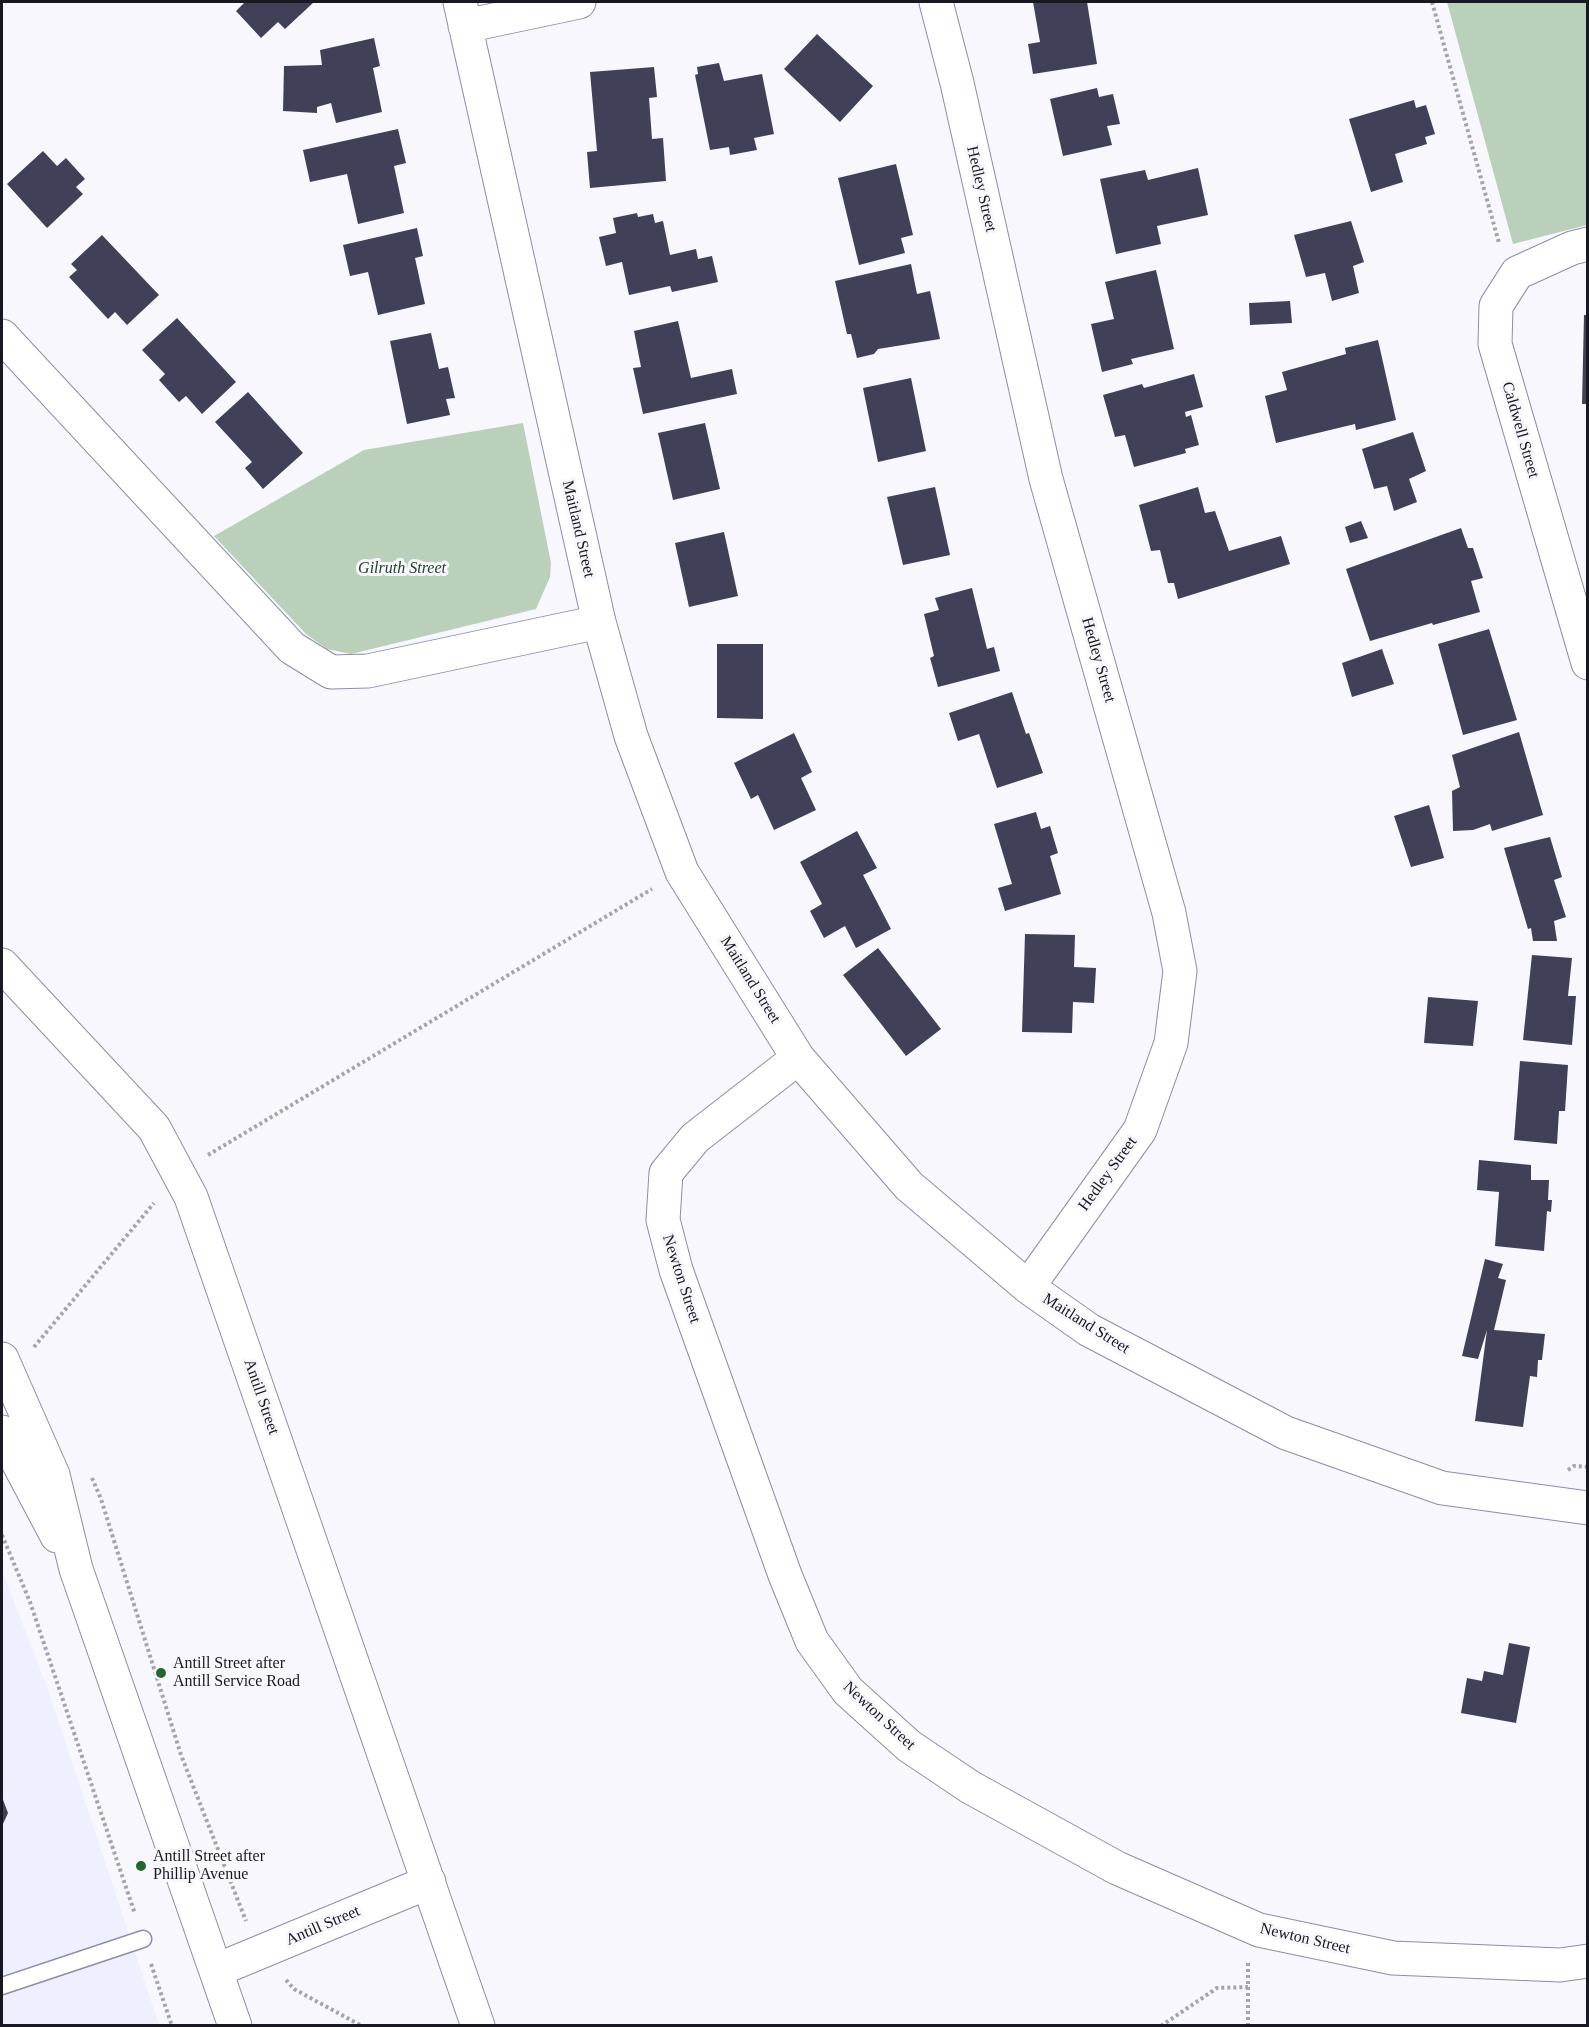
<!DOCTYPE html>
<style>
body{margin:0}
#map{position:relative;width:1589px;height:2027px;overflow:hidden;background:#f7f7fd;font-family:"Times New Roman",serif}
canvas{display:block}
.frame{position:absolute;inset:0;border:3px solid #181822;pointer-events:none}
</style>
<div id="map">
<canvas width="1589" height="2027"></canvas>
<div class="frame"></div>
</div>
<script>
const context = document.querySelector('canvas').getContext('2d');
context.lineJoin = 'round';
function paint(path, color) { context.fillStyle = color; context.fill(path, 'evenodd'); }
const toPath = rows => new Path2D(rows.map(r => 'M' + r).join(''));
function strokePath(path, color, width, dash) { context.strokeStyle = color; context.lineWidth = width; context.lineCap = dash ? 'butt' : 'round'; context.setLineDash(dash || []); context.stroke(path); }
function drawText(font, color, halo, rows, align = 'center') {
  context.font = font + ' "Times New Roman",serif'; context.lineWidth = 6; context.setLineDash([]); context.textBaseline = 'middle'; context.strokeStyle = halo; context.fillStyle = color; for (const [text, x, y, turn = 0] of rows) {
    context.save(); context.translate(x, y); context.rotate((+turn || 0) * Math.PI / 180); context.textAlign = isNaN(turn) ? turn : align; if (halo) context.strokeText(text, 0, 0); context.fillText(text, 0, 0); context.restore();
  }
}
paint(toPath([
 [2,1571,47,1687,159,2025,2,2025]
]), '#eff0ff');
paint(toPath([
 [1447,2,1587,2,1587,225,1513,244],
 [523,423,551,563,550,577,536,609,351,654,327,649,306,634,214,536,364,450]
]), '#bad0bb');
paint(toPath([
 [245,2,314,2,285,29,278,22,261,38,236,11],
 [1033,2,1087,2,1097,64,1033,74,1028,44,1040,42],
 [817,34,873,86,840,122,784,69],
 [374,38,380,66,373,68,382,112,336,123,331,103,317,107,317,113,283,111,284,66,322,65,320,50],
 [719,63,724,81,762,74,774,134,754,138,757,150,730,155,729,147,710,150,695,75,698,74,697,67],
 [654,67,657,97,649,98,652,139,663,138,666,181,590,188,587,152,597,151,590,72],
 [1097,88,1099,97,1113,94,1120,124,1107,126,1112,145,1063,156,1050,99],
 [1414,100,1416,108,1426,105,1435,134,1425,137,1427,144,1395,154,1403,182,1371,192,1349,119],
 [398,129,406,163,394,166,404,213,358,224,347,174,310,182,303,150],
 [43,151,57,166,66,158,85,179,76,187,83,194,47,228,7,184],
 [896,164,913,235,901,238,905,253,859,265,838,178],
 [1198,168,1208,215,1157,226,1161,244,1116,254,1100,179,1145,170,1148,180],
 [637,213,638,217,653,214,655,223,663,221,670,255,696,249,698,259,712,256,718,282,672,292,670,286,629,295,622,262,606,266,599,237,616,233,613,218],
 [1351,221,1364,262,1353,266,1359,293,1332,301,1325,273,1306,277,1294,235],
 [417,228,423,256,415,258,425,304,378,315,368,272,350,276,343,245],
 [102,235,159,295,127,325,115,312,108,319,69,277,77,270,71,264],
 [911,264,917,294,930,291,940,339,878,349,874,354,857,358,851,334,847,334,835,281],
 [1156,270,1174,349,1131,359,1133,364,1102,372,1091,324,1114,319,1105,282],
 [1290,301,1292,323,1250,325,1249,303],
 [1584,315,1588,315,1587,404,1582,404],
 [177,318,236,382,202,414,186,396,179,402,159,380,165,374,142,350],
 [678,321,691,378,732,369,737,394,643,414,633,368,641,367,634,331],
 [431,333,439,369,448,367,455,398,446,399,450,415,407,424,390,341],
 [1378,340,1396,420,1356,430,1355,424,1276,443,1265,396,1287,390,1282,372,1346,354,1345,348],
 [1194,374,1203,407,1185,412,1186,417,1191,415,1199,445,1185,449,1186,453,1134,467,1125,435,1115,437,1103,395,1142,384,1144,388],
 [911,378,926,451,878,462,863,388],
 [248,392,303,453,263,489,245,468,252,462,215,422],
 [705,423,720,489,673,500,658,433],
 [1413,432,1426,471,1409,479,1417,502,1394,511,1387,486,1374,489,1362,449],
 [935,487,950,555,903,565,887,497],
 [1198,487,1205,513,1215,511,1229,551,1281,536,1290,564,1178,599,1174,583,1168,583,1160,550,1151,551,1139,505],
 [1361,521,1368,538,1350,543,1345,527],
 [1461,528,1468,548,1473,548,1483,578,1471,581,1480,612,1433,625,1432,623,1370,641,1346,569],
 [724,532,738,596,689,607,675,543],
 [972,588,987,649,994,647,1000,671,938,687,930,658,934,656,924,614,939,610,935,598],
 [1489,629,1517,720,1463,735,1438,644],
 [717,644,763,644,763,719,717,718],
 [1382,649,1394,684,1352,697,1342,663],
 [1012,692,1026,734,1029,733,1043,773,997,788,979,734,958,741,949,713],
 [1519,732,1543,815,1492,831,1490,824,1473,830,1453,831,1452,791,1460,787,1452,755],
 [794,733,812,772,801,778,816,810,774,830,758,795,751,799,734,763],
 [1429,805,1444,858,1411,867,1394,816],
 [1036,812,1041,829,1050,826,1058,853,1050,856,1061,894,1005,911,998,888,1012,884,994,824],
 [857,831,877,868,863,875,891,929,856,948,845,926,824,938,810,911,822,904,800,862],
 [1550,837,1562,877,1554,880,1566,917,1554,921,1557,941,1533,941,1531,928,1528,929,1504,848],
 [1025,934,1075,935,1074,967,1096,968,1094,1003,1073,1002,1072,1033,1022,1032],
 [878,948,941,1029,906,1056,843,975],
 [1532,955,1572,958,1568,996,1576,996,1572,1045,1523,1040],
 [1428,997,1478,1001,1473,1046,1424,1043],
 [1520,1061,1568,1065,1565,1111,1559,1111,1557,1144,1514,1140],
 [1479,1160,1531,1165,1531,1180,1549,1180,1548,1200,1552,1200,1551,1212,1547,1211,1544,1251,1495,1246,1499,1192,1477,1190],
 [1485,1259,1503,1264,1498,1278,1506,1280,1494,1330,1545,1334,1542,1360,1538,1360,1537,1377,1530,1376,1523,1427,1475,1421,1487,1330,1478,1359,1462,1356],
 [1509,1643,1530,1647,1516,1723,1461,1713,1467,1678,1482,1681,1484,1671,1503,1675],
 [2,1797,8,1813,2,1826]
]), '#404058');
const lane = toPath([
 [2,1986,143,1939]
]);
const street = toPath([
 [460,2,599,622,631,736,682,872,798,1058,909,1186,1028,1287,1089,1330,1286,1433,1442,1488,1588,1508],
 [936,2,957,83,1046,479,1169,913,1180,971,1171,1043,1140,1130,1028,1287],
 [465,26,579,2],
 [1588,244,1572,248,1517,273,1496,306,1495,344,1588,663],
 [2,336,292,648,331,672,368,671,599,622],
 [2,965,154,1128,191,1197,478,2026],
 [798,1058,695,1138,666,1173,663,1220,676,1270,785,1575,812,1641,848,1691,909,1746,970,1787,1117,1868,1259,1930,1393,1958,1560,1965,1588,1961],
 [217,1970,429,1882]
]);
const secondary = toPath([
 [2,1359,53,1475,76,1569,235,2026],
 [2,1432,57,1536]
]);
strokePath(lane, '#8d8da8', 19);
strokePath(street, '#8d8da8', 35);
strokePath(secondary, '#8d8da8', 35);
strokePath(toPath([
 [1432,2,1499,243],
 [208,1155,652,889],
 [34,1347,154,1203],
 [1568,1470,1574,1466,1588,1467],
 [92,1478,101,1499,181,1755,246,1921],
 [2,1535,30,1602,135,1914],
 [151,1964,172,2026],
 [286,1980,294,1989,362,2026],
 [1161,2026,1217,1988,1248,1987],
 [1248,2026,1248,1962]
]), '#a4a4ac', 4, [3, 3]);
strokePath(lane, '#fff', 16);
strokePath(street, '#fff', 33);
strokePath(secondary, '#fff', 33);
for (const [x, y, r, color] of [
 [161,1673,6,"#256630"],
 [141,1866,6,"#256630"]
]) { const dot = new Path2D(); dot.arc(x, y, r, 0, 2 * Math.PI); context.fillStyle = color; context.fill(dot); strokePath(dot, '#f7f7fd', 2); }
drawText('16px', '#181822', '#f7f7fd', [
 ["Hedley Street",981,189,77],
 ["Caldwell Street",1520,430,74],
 ["Maitland Street",578,529,77],
 ["Hedley Street",1098,660,74],
 ["Maitland Street",750,980,58],
 ["Hedley Street",1108,1174,-54],
 ["Newton Street",681,1279,72],
 ["Maitland Street",1086,1324,32],
 ["Antill Street",261,1397,71],
 ["Newton Street",879,1716,43],
 ["Antill Street",323,1926,-23],
 ["Newton Street",1305,1939,13]
]);
drawText('italic 16px', '#1f4524', '#f7f7fd', [
 ["Gilruth Street",402,569]
]);
drawText('16px', '#181822', '#f7f7fd', [
 ["Antill Street after",173,1664],
 ["Antill Service Road",173,1682],
 ["Antill Street after",153,1857],
 ["Phillip Avenue",153,1875]
], 'left');
</script>
